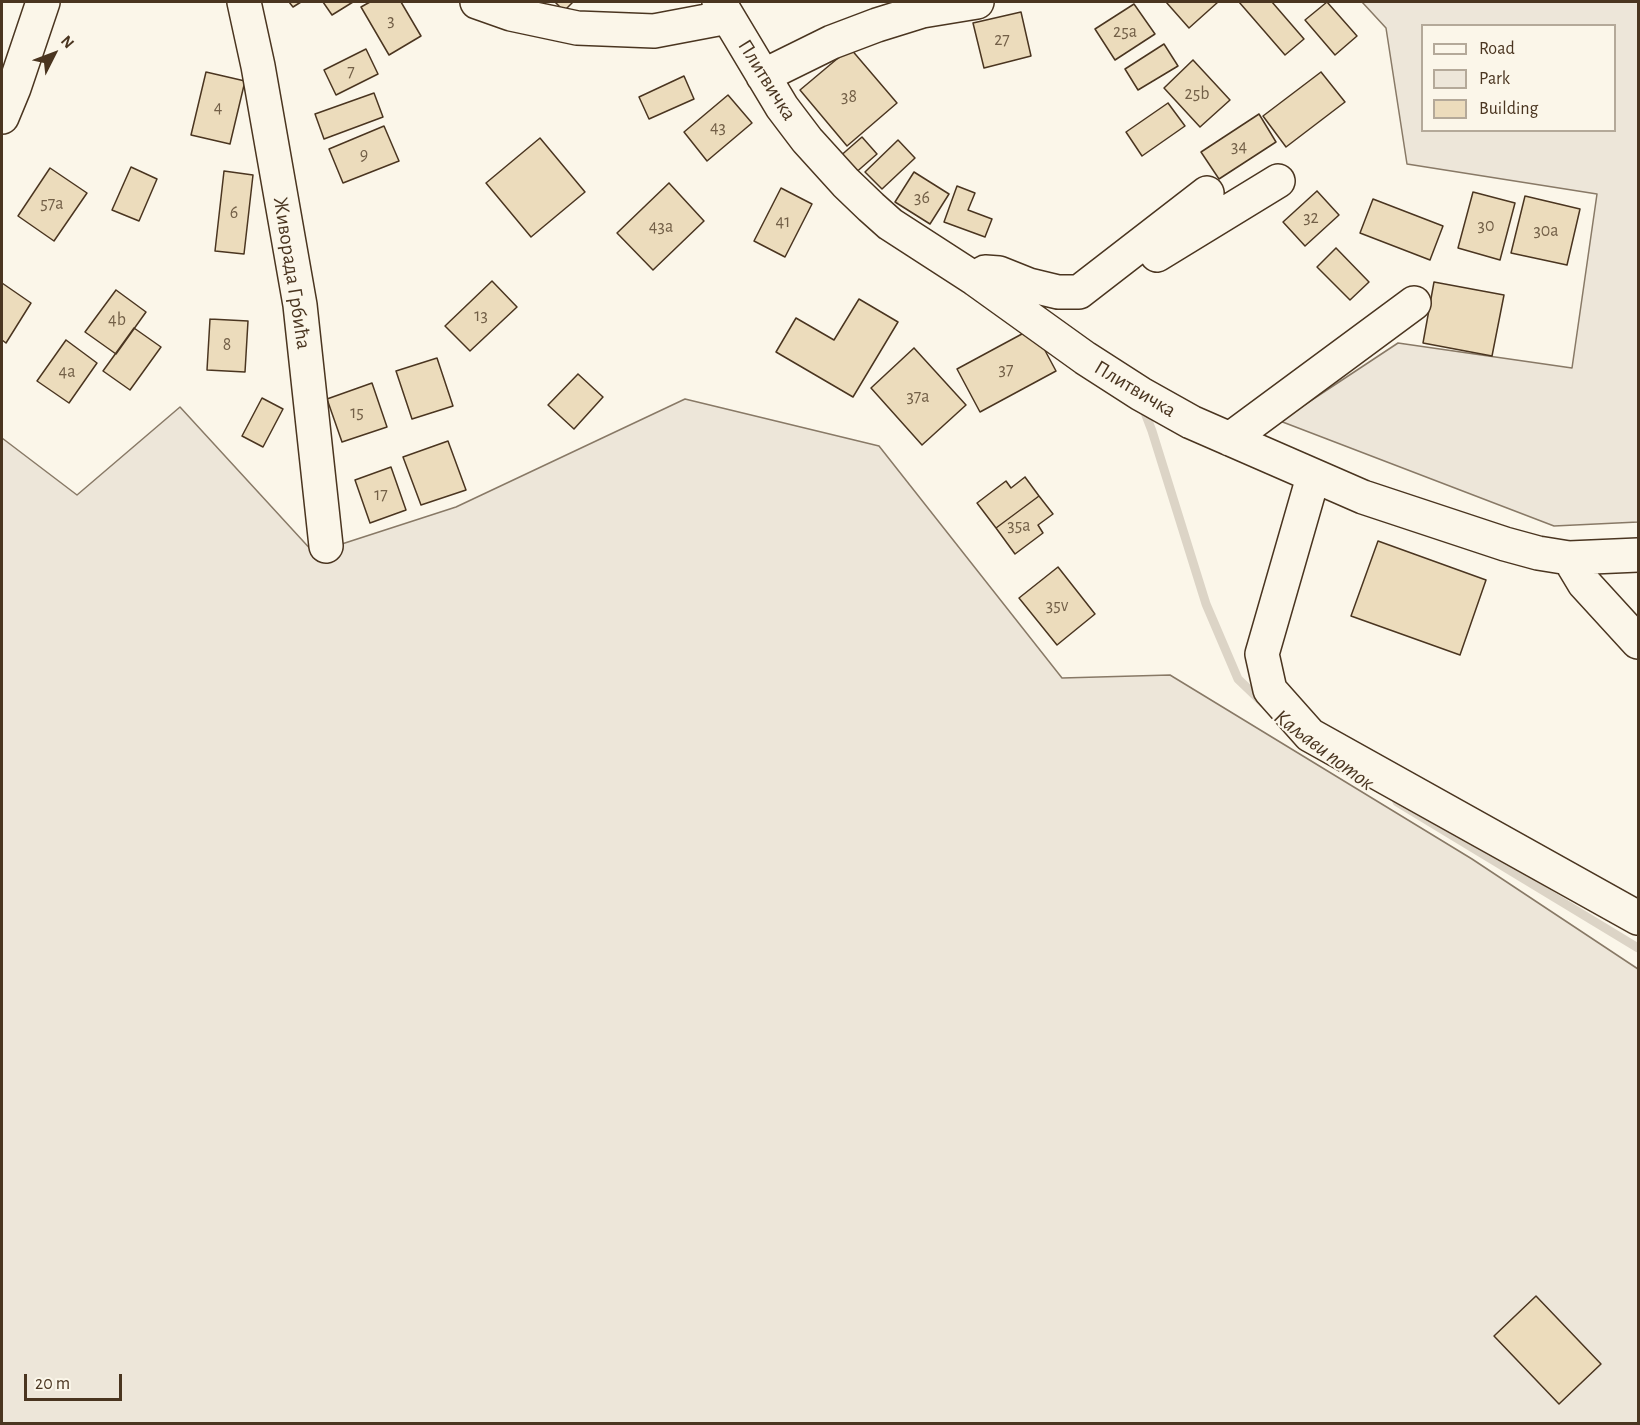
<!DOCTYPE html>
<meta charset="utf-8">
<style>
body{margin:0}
#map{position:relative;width:1640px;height:1425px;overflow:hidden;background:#fbf6e9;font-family:"Alegreya Sans",sans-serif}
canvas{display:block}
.frame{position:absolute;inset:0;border:3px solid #4a3520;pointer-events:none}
.legend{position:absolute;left:1421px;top:24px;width:195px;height:108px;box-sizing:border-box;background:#fbf6e9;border:2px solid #b4a999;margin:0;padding:8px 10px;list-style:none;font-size:18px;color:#4a3520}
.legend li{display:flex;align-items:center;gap:12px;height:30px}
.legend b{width:30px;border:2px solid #b4a999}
.north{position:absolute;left:24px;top:24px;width:60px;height:60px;-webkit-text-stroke:4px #fbf6e9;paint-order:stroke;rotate:48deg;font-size:16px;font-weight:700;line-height:24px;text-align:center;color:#4a3520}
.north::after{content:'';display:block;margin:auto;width:21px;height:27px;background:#4a3520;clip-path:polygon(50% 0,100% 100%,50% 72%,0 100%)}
.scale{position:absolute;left:24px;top:1374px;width:98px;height:27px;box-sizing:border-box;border:3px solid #4a3520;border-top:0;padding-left:8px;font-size:18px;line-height:21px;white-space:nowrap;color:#4a3520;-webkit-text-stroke:4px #fbf6e9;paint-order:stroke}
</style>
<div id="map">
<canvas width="1640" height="1425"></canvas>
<div class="frame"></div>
<ul class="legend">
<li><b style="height:8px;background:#fbf6e9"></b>Road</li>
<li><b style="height:16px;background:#ede6d9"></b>Park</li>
<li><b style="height:16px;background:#ecdcbc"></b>Building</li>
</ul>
<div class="north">N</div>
<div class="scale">20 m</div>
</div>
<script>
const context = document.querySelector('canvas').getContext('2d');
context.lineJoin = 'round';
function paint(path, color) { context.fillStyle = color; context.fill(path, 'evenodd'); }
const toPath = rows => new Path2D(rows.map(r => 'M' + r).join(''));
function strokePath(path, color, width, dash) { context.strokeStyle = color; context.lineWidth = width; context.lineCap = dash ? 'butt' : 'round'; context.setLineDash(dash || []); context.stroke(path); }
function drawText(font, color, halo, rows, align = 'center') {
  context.font = font + ' "Alegreya Sans",sans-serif'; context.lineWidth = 4.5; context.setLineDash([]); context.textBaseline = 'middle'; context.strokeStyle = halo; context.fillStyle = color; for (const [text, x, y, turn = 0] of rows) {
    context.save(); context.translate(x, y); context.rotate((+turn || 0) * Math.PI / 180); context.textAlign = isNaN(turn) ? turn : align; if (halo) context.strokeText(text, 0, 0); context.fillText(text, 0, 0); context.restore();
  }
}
const green = toPath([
 [1362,2,1638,2,1638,522,1554,526,1280,421,1398,343,1572,368,1597,194,1407,164,1386,28,1362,2],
 [1422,26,1614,26,1614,130,1422,130,1422,26],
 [685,399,879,446,1062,678,1170,675,1472,859,1638,969,1638,1423,2,1423,2,438,77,495,180,407,314,553,456,507,685,399]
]);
paint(green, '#ede6d9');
strokePath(green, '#887966', 1.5);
strokePath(toPath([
 [1142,405,1152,431,1206,604,1238,679,1263,703],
 [1397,802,1638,948]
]), '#dcd4c6', 9);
const building = toPath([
 [289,2,301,2,293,7,289,2],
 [323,2,353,2,332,15,323,2],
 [370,2,401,2,421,36,389,55,361,7,370,2],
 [555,2,573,2,564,11,555,2],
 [1166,2,1218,2,1189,28,1166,2],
 [1239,2,1272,2,1304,39,1285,55,1239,2],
 [1327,2,1357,36,1335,55,1305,20,1327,2],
 [1134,4,1155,34,1115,60,1095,29,1134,4],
 [1021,12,1031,56,984,68,973,23,1021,12],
 [1164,44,1178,66,1138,90,1125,69,1164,44],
 [850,48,897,103,847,146,800,90,850,48],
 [366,49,378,74,336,95,324,70,366,49],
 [1193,60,1230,100,1200,127,1164,88,1193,60],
 [206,72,245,81,230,144,191,135,206,72],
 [1321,72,1345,102,1286,147,1263,116,1321,72],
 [684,76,694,99,649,119,639,97,684,76],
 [374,93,383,117,324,139,315,114,374,93],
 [728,95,752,123,707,161,684,132,728,95],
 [1168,103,1185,126,1142,156,1126,132,1168,103],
 [1259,114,1276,142,1219,179,1201,152,1259,114],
 [384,126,399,161,343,183,329,149,384,126],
 [862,137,877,154,853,175,838,158,862,137],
 [540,138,585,192,531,237,486,183,540,138],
 [898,140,915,158,882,189,865,172,898,140],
 [131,167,157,179,139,221,112,210,131,167],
 [50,168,87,193,54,241,18,216,50,168],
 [224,171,253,175,244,254,215,251,224,171],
 [914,172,949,194,930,224,895,202,914,172],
 [669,183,704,221,653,270,617,233,669,183],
 [957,186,975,193,968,210,992,219,985,237,944,222,957,186],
 [781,188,812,204,785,257,754,241,781,188],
 [1317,191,1339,215,1305,246,1283,222,1317,191],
 [1473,192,1515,203,1500,260,1458,248,1473,192],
 [1525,196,1580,209,1567,265,1511,253,1525,196],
 [1373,199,1443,226,1430,260,1360,233,1373,199],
 [1336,248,1369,282,1350,300,1317,267,1336,248],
 [492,281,517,307,470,351,445,326,492,281],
 [1434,282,1504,295,1492,356,1423,343,1434,282],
 [2,283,31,303,6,343,2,340,2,283],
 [116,290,146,312,116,354,85,332,116,290],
 [859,299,898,322,853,397,776,352,796,318,834,340,859,299],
 [210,319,248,321,245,372,207,370,210,319],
 [134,328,161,347,130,390,103,371,134,328],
 [1033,328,1056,371,980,412,957,369,1033,328],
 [66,340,97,363,69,403,37,381,66,340],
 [914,348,966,405,922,445,871,388,914,348],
 [437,358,453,406,412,419,396,371,437,358],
 [578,374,603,397,574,429,548,405,578,374],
 [372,383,387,427,342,442,327,399,372,383],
 [262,398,283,409,263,447,242,436,262,398],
 [448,441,466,490,421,505,403,457,448,441],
 [391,467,406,510,370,523,355,480,391,467],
 [1025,477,1039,496,996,528,977,503,1006,481,1011,488,1025,477],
 [1039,496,1053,514,1038,525,1043,533,1015,554,996,528,1039,496],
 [1378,541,1486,580,1460,655,1351,616,1378,541],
 [1058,567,1095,614,1057,645,1019,598,1058,567],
 [1536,1296,1601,1364,1559,1404,1494,1336,1536,1296]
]);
paint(building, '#ecdcbc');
strokePath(building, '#4a3520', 1.5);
const minor = toPath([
 [244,2,258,66,300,305,326,546],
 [477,2,511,14,577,28,654,31,728,17],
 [719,2,782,107,807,140,846,183,871,207,890,224,975,279,1085,358,1141,394,1191,422,1363,497,1505,544,1538,553,1569,558,1638,555],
 [763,76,832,42,877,25,922,11,977,2],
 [2,117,14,88,43,2],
 [1157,255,1278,181],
 [975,279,985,272,999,273,1029,285,1058,292,1079,292,1207,193],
 [1230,439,1414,303],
 [1313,477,1262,654,1270,690,1310,735,1638,918],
 [1569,558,1584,583,1638,642]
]);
strokePath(minor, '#4a3520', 36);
strokePath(minor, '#fbf6e9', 33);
drawText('18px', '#725f47', null, [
 ["3",391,21],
 ["25a",1125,32],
 ["27",1002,40],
 ["7",351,72],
 ["25b",1197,94],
 ["38",849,97],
 ["4",218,108],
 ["43",718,128],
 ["34",1239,147],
 ["9",364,155],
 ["36",922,198],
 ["57a",52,204],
 ["6",234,213],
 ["32",1311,218],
 ["41",783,222],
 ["30",1486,226],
 ["43a",661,227],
 ["30a",1546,231],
 ["13",481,316],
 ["4b",117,320],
 ["8",227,345],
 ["37",1006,370],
 ["4a",67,372],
 ["37a",918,397],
 ["15",357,413],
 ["17",381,495],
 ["35a",1019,526],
 ["35v",1057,606]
]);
drawText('21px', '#4a3520', '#fbf6e9', [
 ["Плитвичка",767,80,58],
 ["Живорада Грбића",292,273,81],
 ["Плитвичка",1135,389,31]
]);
drawText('italic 22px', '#4a3520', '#fbf6e9', [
 ["Каљави поток",1324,750,37]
]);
</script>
